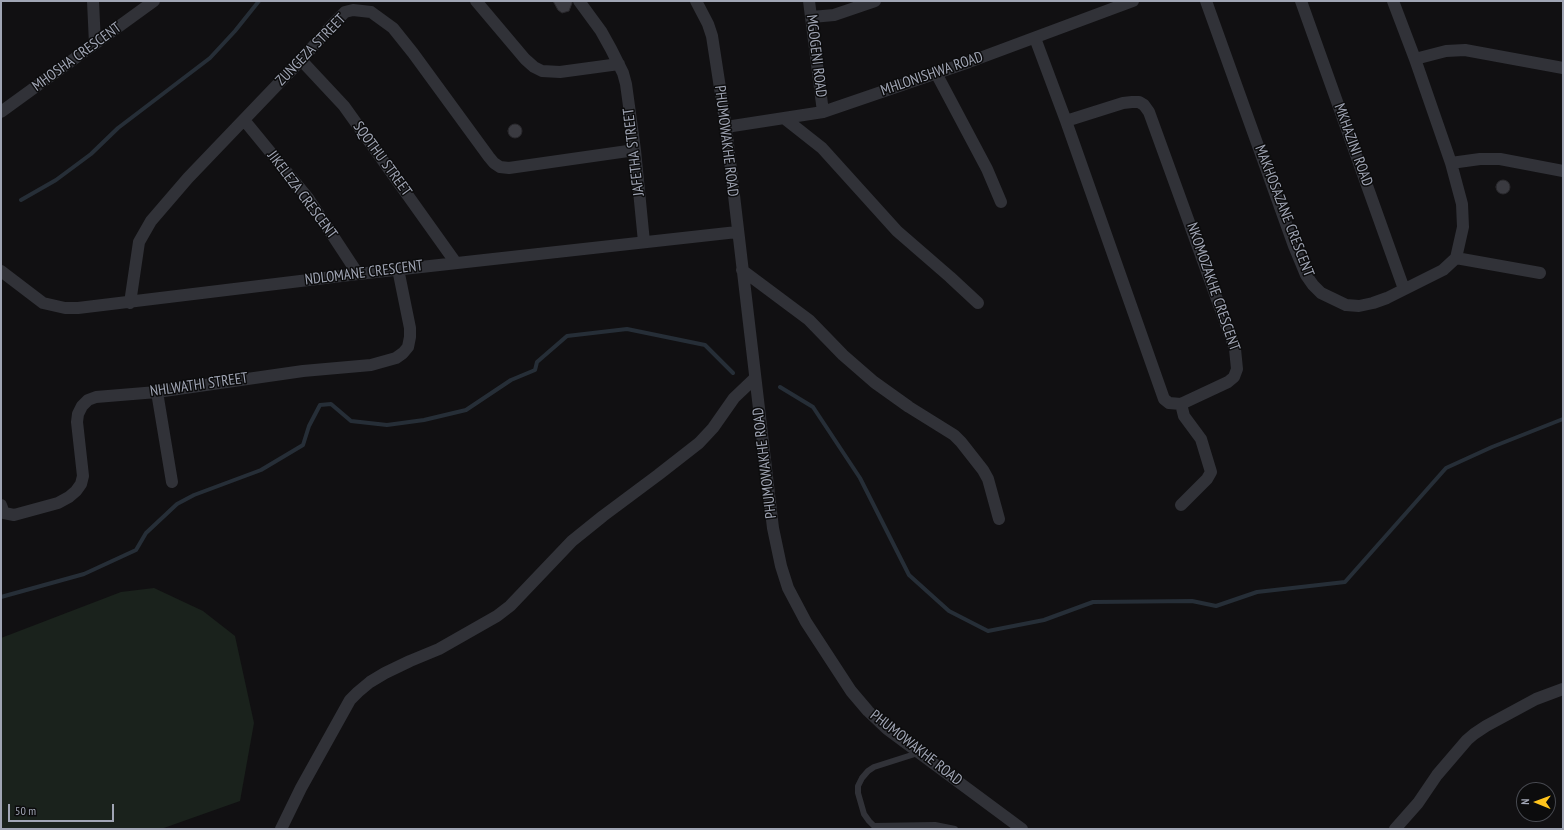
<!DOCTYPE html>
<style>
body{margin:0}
#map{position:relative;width:1564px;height:830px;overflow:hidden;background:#111012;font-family:"PT Sans Narrow",sans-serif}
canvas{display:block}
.frame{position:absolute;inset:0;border:2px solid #a0a5b4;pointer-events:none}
.north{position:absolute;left:1516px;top:782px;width:40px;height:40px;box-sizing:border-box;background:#0c0c0d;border:1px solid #474950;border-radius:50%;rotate:271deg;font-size:11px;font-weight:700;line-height:16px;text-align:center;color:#a0a5b4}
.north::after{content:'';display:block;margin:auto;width:14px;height:18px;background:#ffc41c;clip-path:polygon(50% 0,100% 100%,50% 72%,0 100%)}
.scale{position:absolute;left:8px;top:804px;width:106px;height:18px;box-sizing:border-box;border:2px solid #a0a5b4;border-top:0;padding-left:5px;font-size:12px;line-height:14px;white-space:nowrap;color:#a0a5b4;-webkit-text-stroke:3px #0c0c0d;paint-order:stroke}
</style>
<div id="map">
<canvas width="1564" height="830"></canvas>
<div class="frame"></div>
<div class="north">N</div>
<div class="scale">50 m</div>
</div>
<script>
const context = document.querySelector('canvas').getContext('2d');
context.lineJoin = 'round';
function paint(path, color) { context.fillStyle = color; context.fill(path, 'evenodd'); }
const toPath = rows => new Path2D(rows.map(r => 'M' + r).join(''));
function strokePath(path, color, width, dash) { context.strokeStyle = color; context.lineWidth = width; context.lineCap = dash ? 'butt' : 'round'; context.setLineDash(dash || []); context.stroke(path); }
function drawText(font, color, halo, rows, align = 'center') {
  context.font = font + ' "PT Sans Narrow",sans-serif'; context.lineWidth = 3; context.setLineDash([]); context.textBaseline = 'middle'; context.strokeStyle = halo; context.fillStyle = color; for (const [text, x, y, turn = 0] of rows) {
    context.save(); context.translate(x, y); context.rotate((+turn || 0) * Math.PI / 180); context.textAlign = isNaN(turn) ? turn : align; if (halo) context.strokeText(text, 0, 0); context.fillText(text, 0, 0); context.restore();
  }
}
paint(toPath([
 [154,588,203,611,235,636,254,723,240,801,161,829,1,829,1,638,121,592]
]), '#1a221c');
strokePath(toPath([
 [21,200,56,180,91,154,118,128,210,58,235,31,259,1],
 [780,387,813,407,860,478,909,575,949,611,988,631,1044,620,1093,602,1192,601,1216,606,1257,592,1345,582,1446,468,1492,447,1563,419],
 [1,597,84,574,136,550,146,533,177,504,194,495,261,470,303,445,309,426,320,405,331,404,351,421,387,425,424,420,466,410,511,380,535,370,537,362,567,336,627,329,705,345,733,373]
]), '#262e37', 4);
const building = toPath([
 [553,1,572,1,572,3,569,11,562,13,558,10,553,1],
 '508 131a7 7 0 1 1 14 0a7 7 0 1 1-14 0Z',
 '1496 187a7 7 0 1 1 14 0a7 7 0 1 1-14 0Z'
]);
paint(building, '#3a3a40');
strokePath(building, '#2b2a2e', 1);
strokePath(toPath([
 [918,753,874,767,868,771,862,778,858,786,858,793,864,814,869,821,874,826,935,825,955,829]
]), '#313238', 6);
strokePath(toPath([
 [93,1,95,44],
 [476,1,525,59,534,67,542,71,560,72,619,64],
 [579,1,601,31,611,49,623,73,626,84,635,150,644,242],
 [696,1,708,24,712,36,726,127,773,528,781,566,788,588,806,622,851,691,868,711,887,729,1022,829],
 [809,1,823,112],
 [1206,1,1294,246,1306,275,1313,285,1321,293,1346,305,1359,306,1373,303,1387,298,1443,270,1456,258,1463,227,1462,204,1451,163,1415,59,1393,1],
 [1301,1,1404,289],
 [812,17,834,15,875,1],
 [1035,38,1066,121,1164,399,1169,403,1181,404,1228,382,1234,377,1237,369,1235,349,1149,112,1144,105,1139,102,1132,102,1123,103,1066,121],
 [1415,59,1446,51,1465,50,1563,68],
 [301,60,344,106,456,263],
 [936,73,987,169,1001,202],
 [1,112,154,1],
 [784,118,822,148,897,231,950,277,978,303],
 [244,120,308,198,358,274],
 [726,127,823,112,969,62,1133,1],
 [1451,163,1480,159,1500,159,1563,171],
 [1456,258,1540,273],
 [742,270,809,320,843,355,874,382,909,407,954,435,961,442,983,470,988,479,999,519],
 [1,271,43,303,65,308,78,308,358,274,737,232],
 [130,303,139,242,151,221,188,178,301,60,334,23,345,12,353,10,371,12,393,28,413,53,489,157,494,163,500,167,509,168,635,150],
 [157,392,172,482],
 [1181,404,1184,416,1201,439,1211,472,1207,479,1181,505],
 [1,505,4,513,14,515,58,503,69,497,76,491,81,484,83,476,77,422,78,414,82,406,88,400,96,397,157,392,303,371,371,365,396,358,403,353,408,347,410,337,410,328,398,269],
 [281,829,301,788,350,700,358,692,370,682,385,673,410,661,439,649,497,616,510,606,572,541,603,516,658,475,699,443,713,428,734,398,755,378],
 [1395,829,1418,803,1437,775,1467,740,1474,734,1486,726,1536,699,1563,689]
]), '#313238', 12);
drawText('15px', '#a0a5b4', '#0c0c0d', [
 ["ZUNGEZA STREET",311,50,-46],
 ["MGOGENI ROAD",816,56,83],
 ["MHOSHA CRESCENT",77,57,-36],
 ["MHLONISHWA ROAD",932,74,-19],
 ["PHUMOWAKHE ROAD",726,141,83],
 ["MKHAZINI ROAD",1353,145,70],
 ["JAFETHA STREET",634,152,-97],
 ["SQOTHU STREET",382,159,54],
 ["JIKELEZA CRESCENT",302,195,53],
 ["MAKHOSAZANE CRESCENT",1284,211,69],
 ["NDLOMANE CRESCENT",364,273,-7],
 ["NKOMOZAKHE CRESCENT",1213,287,71],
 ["NHLWATHI STREET",199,385,-8],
 ["PHUMOWAKHE ROAD",765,463,-97],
 ["PHUMOWAKHE ROAD",916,748,38]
]);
</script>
